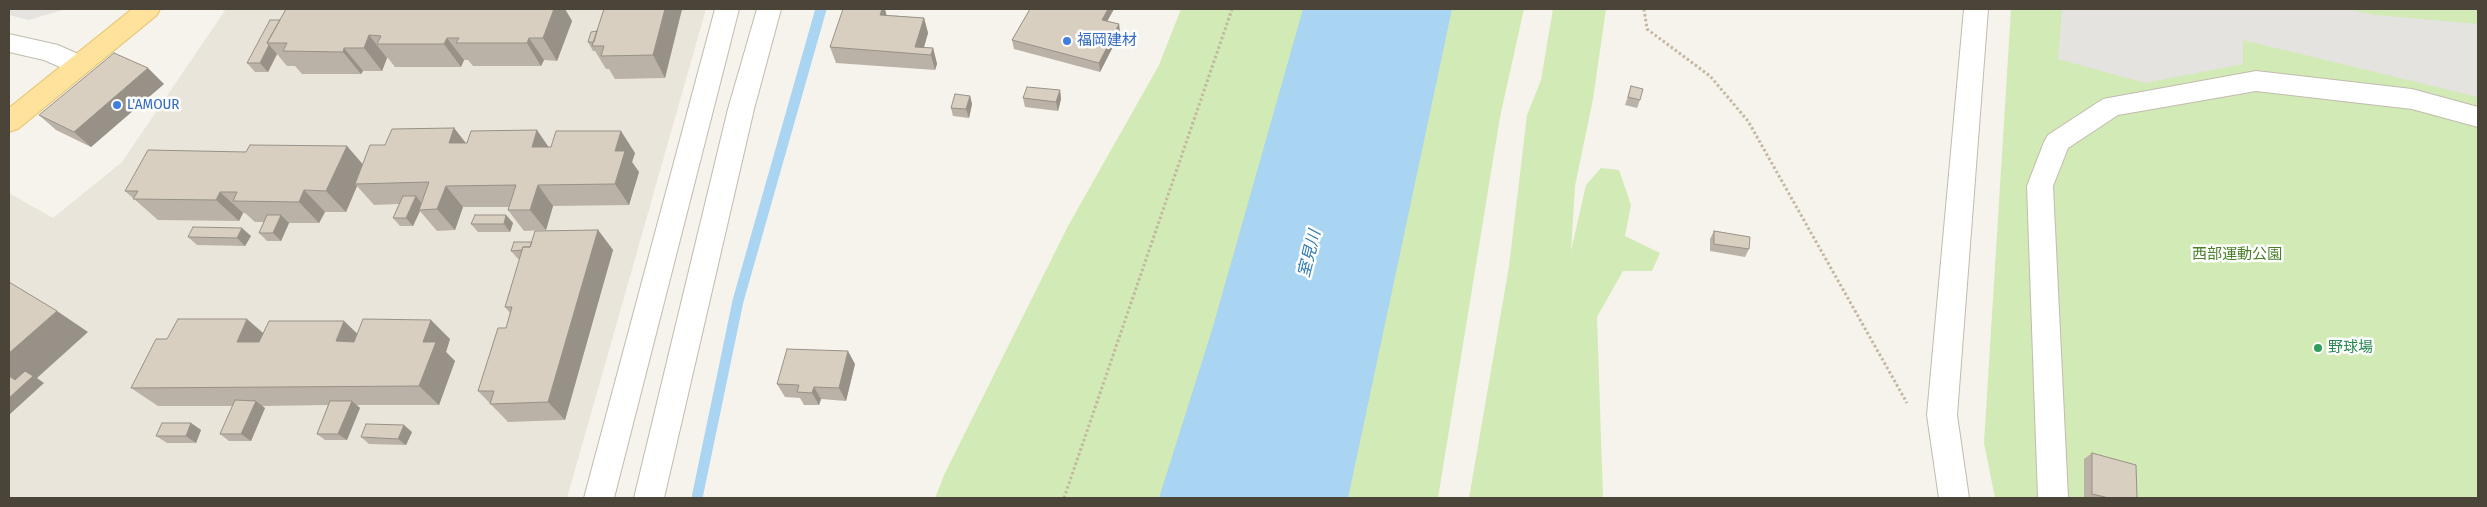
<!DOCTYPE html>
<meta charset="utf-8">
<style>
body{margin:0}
#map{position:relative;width:2487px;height:507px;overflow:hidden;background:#f6f3ec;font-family:"Fira Sans Condensed",sans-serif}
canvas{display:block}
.frame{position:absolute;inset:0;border:10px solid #4b4439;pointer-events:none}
</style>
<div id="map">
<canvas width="2487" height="507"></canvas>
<div class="frame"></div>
</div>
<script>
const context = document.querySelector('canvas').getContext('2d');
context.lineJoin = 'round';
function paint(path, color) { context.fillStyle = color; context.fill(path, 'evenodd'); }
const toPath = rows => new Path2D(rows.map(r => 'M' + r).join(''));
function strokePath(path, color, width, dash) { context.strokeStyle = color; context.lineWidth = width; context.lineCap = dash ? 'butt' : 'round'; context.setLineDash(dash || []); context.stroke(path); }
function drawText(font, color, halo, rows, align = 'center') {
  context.font = font + ' "Fira Sans Condensed","Noto Sans JP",sans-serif'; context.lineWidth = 5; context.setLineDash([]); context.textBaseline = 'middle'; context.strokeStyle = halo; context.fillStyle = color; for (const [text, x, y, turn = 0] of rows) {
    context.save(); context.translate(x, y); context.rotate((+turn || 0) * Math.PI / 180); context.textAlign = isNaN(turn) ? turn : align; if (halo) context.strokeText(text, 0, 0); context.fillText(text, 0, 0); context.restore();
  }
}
paint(toPath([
 [226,9,706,9,567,498,9,498,9,193,53,218,122,162]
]), '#eae5da');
paint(toPath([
 [1181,9,1319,9,1179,498,935,498,945,473,1068,226,1159,65],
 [1436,9,1524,9,1500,117,1438,498,1322,498],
 [1553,9,1606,9,1593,99,1575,186,1571,251,1586,185,1601,168,1619,170,1631,205,1625,236,1660,253,1652,271,1623,271,1597,317,1603,498,1469,498,1509,266,1527,115,1541,80],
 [2011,9,2478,9,2478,498,1995,498,1984,443]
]), '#d2eab5');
paint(toPath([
 [9,9,66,9,29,20,9,15],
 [2062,9,2344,9,2376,15,2478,24,2478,97,2243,40,2243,64,2145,83,2058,59]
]), '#e5e3e0');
paint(toPath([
 [1303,9,1452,9,1348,498,1159,498,1212,330]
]), '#a9d4f2');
strokePath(toPath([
 [697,498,738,301,821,9]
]), '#a9d4f2', 11);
const minor = toPath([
 [715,9,739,9,614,498,584,498,715,9],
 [757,9,781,9,754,109,664,498,634,498,728,109,757,9],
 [1964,9,1988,9,1957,415,1969,498,1939,498,1927,415,1964,9],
 [9,34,58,45,87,58,91,65,87,72,78,75,44,60,9,52,9,34],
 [2256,71,2412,89,2478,107,2478,127,2412,109,2256,91,2118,115,2068,148,2053,186,2068,498,2038,498,2027,186,2044,142,2048,135,2103,99,2256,71]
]);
const major = toPath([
 [132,9,160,9,157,15,18,129,9,132,9,108,132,9]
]);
strokePath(minor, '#c2bbae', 2);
strokePath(major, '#e6c16a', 2);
strokePath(toPath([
 [1644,9,1647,29,1710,76,1748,121,1907,403],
 [1064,498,1232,9]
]), '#c4b79f', 3, [2.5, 2.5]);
paint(minor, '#fff');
paint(major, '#ffe39c');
paint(toPath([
 [286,9,565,9,572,21,557,61,544,60,541,66,473,66,468,60,464,60,461,67,395,67,388,58,387,58,382,71,363,71,361,74,302,74,295,66,287,66,277,54,268,72,255,72,247,63,280,20],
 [604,9,682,9,665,78,615,79,609,69,606,69,595,51,593,51,588,42,597,31],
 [1030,9,1114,9,1107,21,1119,24,1120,33,1100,72,1014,49,1012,40],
 [887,15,924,18,928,33,924,47,933,48,937,64,935,70,836,63,830,47],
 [164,84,91,147,56,130,39,115],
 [1631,86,1640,100,1637,108,1625,105],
 [1060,90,1061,99,1058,111,1025,107,1023,98],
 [970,96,972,104,969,118,953,116,951,108],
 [454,128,466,143,549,147,635,153,632,162,639,172,629,205,553,206,546,230,524,231,508,210,509,207,463,207,455,230,437,231,420,211,413,226,400,226,393,218,399,204,374,205,357,186,346,212,325,212,319,223,289,223,281,241,267,241,259,233,264,222,255,222,245,213,243,213,239,221,158,220,125,191,363,164,385,145],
 [506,215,513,223,510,232,478,232,471,224],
 [598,230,613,250,565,420,508,422,478,391,506,328,510,313,505,307,520,259,518,259,511,251,532,242],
 [1714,231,1749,249,1745,257,1710,251,1710,239],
 [251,236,245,246,197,245,188,237],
 [263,333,357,334,450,339,446,352,455,361,439,405,357,405,360,408,347,440,325,440,317,434,328,405,262,406,265,408,251,441,229,441,220,434,233,406,158,406,131,388,167,339],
 [855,364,846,401,821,399,819,405,804,405,800,398,785,397,777,384],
 [191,423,201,430,196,443,167,443,156,436],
 [412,432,406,445,369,444,361,437],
 [2092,453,2137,498,2084,498,2084,459]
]), '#bab2a6');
paint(toPath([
 [554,9,565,9,572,21,557,61,543,38],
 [665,9,682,9,665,78,653,55],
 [882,9,885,9,888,20,880,15],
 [1108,9,1114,9,1103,29,1102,20],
 [924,18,928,33,922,54,915,47],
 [1119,24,1120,33,1100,72,1099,63],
 [369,35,387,58,382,71,364,48],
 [447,38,464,60,461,67,444,44],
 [529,38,544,60,541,66,527,43],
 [269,45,277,54,268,72,260,63],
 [344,48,363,71,361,74,343,52],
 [933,48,937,64,935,70,931,55],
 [148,68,164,84,91,147,74,132],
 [1060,90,1061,99,1058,111,1056,102],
 [970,96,972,104,969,118,966,109],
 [454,128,471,150,449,143],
 [537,130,552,152,532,147],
 [621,131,635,153,632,162,639,172,629,205,615,184,615,151],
 [347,146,366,168,355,184,357,186,346,212,326,191],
 [538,185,553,206,546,230,530,210],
 [446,186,463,207,455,230,437,209],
 [304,190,325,212,319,223,299,202],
 [220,192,243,213,239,221,216,200],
 [416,196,423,205,419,210,420,211,413,226,406,218],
 [281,215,289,223,281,241,273,233],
 [506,215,513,223,510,232,504,224],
 [242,228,251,236,245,246,237,238],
 [598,230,613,250,565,420,548,402],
 [57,311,88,332,37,378,44,383,9,415,9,353],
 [247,319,270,339,261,360,237,342],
 [431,320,450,339,446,352,455,361,439,405,419,386,423,342],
 [344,321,365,341,357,360,336,341],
 [848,351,855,364,846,401,839,388],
 [814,387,821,399,819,405,812,393],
 [256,401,265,408,251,441,241,434],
 [352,401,360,408,347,440,338,434],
 [191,423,201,430,196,443,186,436],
 [404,425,412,432,406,445,398,439]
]), '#979187');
const building = toPath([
 [286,9,554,9,543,38,529,38,527,43,456,43,459,38,447,38,444,44,377,44,381,36,369,35,364,48,344,48,343,52,283,51,287,43,267,43,286,9],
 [604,9,665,9,653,55,601,56,604,46,592,46,604,9],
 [843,9,882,9,880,15,924,18,915,47,933,48,931,55,830,47,843,9],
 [1030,9,1108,9,1102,20,1119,24,1099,63,1012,40,1030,9],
 [270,20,280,20,267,43,269,45,260,63,247,63,270,20],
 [597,31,594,42,588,42,591,32,597,31],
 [114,53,148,68,74,132,39,115,114,53],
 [1631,86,1643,89,1640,100,1628,97,1631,86],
 [1027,87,1060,90,1056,102,1023,98,1027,87],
 [955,94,970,96,966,109,951,108,955,94],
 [454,128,449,143,467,143,471,131,537,130,532,147,551,147,556,131,621,131,615,151,625,151,615,184,538,185,530,210,508,210,516,185,446,186,437,209,419,210,429,182,355,184,370,145,385,145,392,129,454,128],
 [250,145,347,146,326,191,304,190,299,202,233,201,237,192,220,192,216,200,133,199,138,191,125,191,148,150,246,152,250,145],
 [403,196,416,196,406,218,393,218,403,196],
 [267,215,281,215,273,233,259,233,267,215],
 [475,215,506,215,504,224,471,224,475,215],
 [193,227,242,228,237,238,188,237,193,227],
 [598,230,548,402,490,404,494,391,478,391,498,328,506,328,512,307,505,307,523,247,530,247,535,231,598,230],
 [1714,231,1750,237,1749,249,1714,244,1714,231],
 [514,242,532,242,530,247,523,247,522,250,511,251,514,242],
 [9,282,57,311,9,353,9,282],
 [178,319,247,319,237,342,259,342,269,321,344,321,336,341,354,342,363,319,431,320,423,342,436,342,419,386,131,388,156,339,167,339,178,319],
 [787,349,848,351,839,388,814,387,812,393,797,392,799,385,777,384,787,349],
 [25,371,33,376,9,398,9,376,15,380,25,371],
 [235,400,256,401,241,434,220,434,235,400],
 [330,401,352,401,338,434,317,434,330,401],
 [162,423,191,423,186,436,156,436,162,423],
 [366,424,404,425,398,439,361,437,366,424],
 [2092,453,2136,465,2137,498,2109,498,2092,494,2092,453]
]);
paint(building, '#d8cfc1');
strokePath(building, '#979187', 1);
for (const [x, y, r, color] of [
 [1067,41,5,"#3f7fe0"],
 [117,105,5,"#3f7fe0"],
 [2318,348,5,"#2e9e5b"]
]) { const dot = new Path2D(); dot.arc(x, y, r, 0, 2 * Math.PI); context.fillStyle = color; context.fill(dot); strokePath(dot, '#fff', 2); }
drawText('15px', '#366cbe', '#fff', [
 ["福岡建材",1077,41],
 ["L'AMOUR",127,105]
], 'left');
drawText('15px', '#4a7f2a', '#fff', [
 ["西部運動公園",2237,255]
]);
drawText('15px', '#27864d', '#fff', [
 ["野球場",2328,348]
], 'left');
drawText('italic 16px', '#2e7ab2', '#fff', [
 ["室見川",1310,254,-76]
]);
</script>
